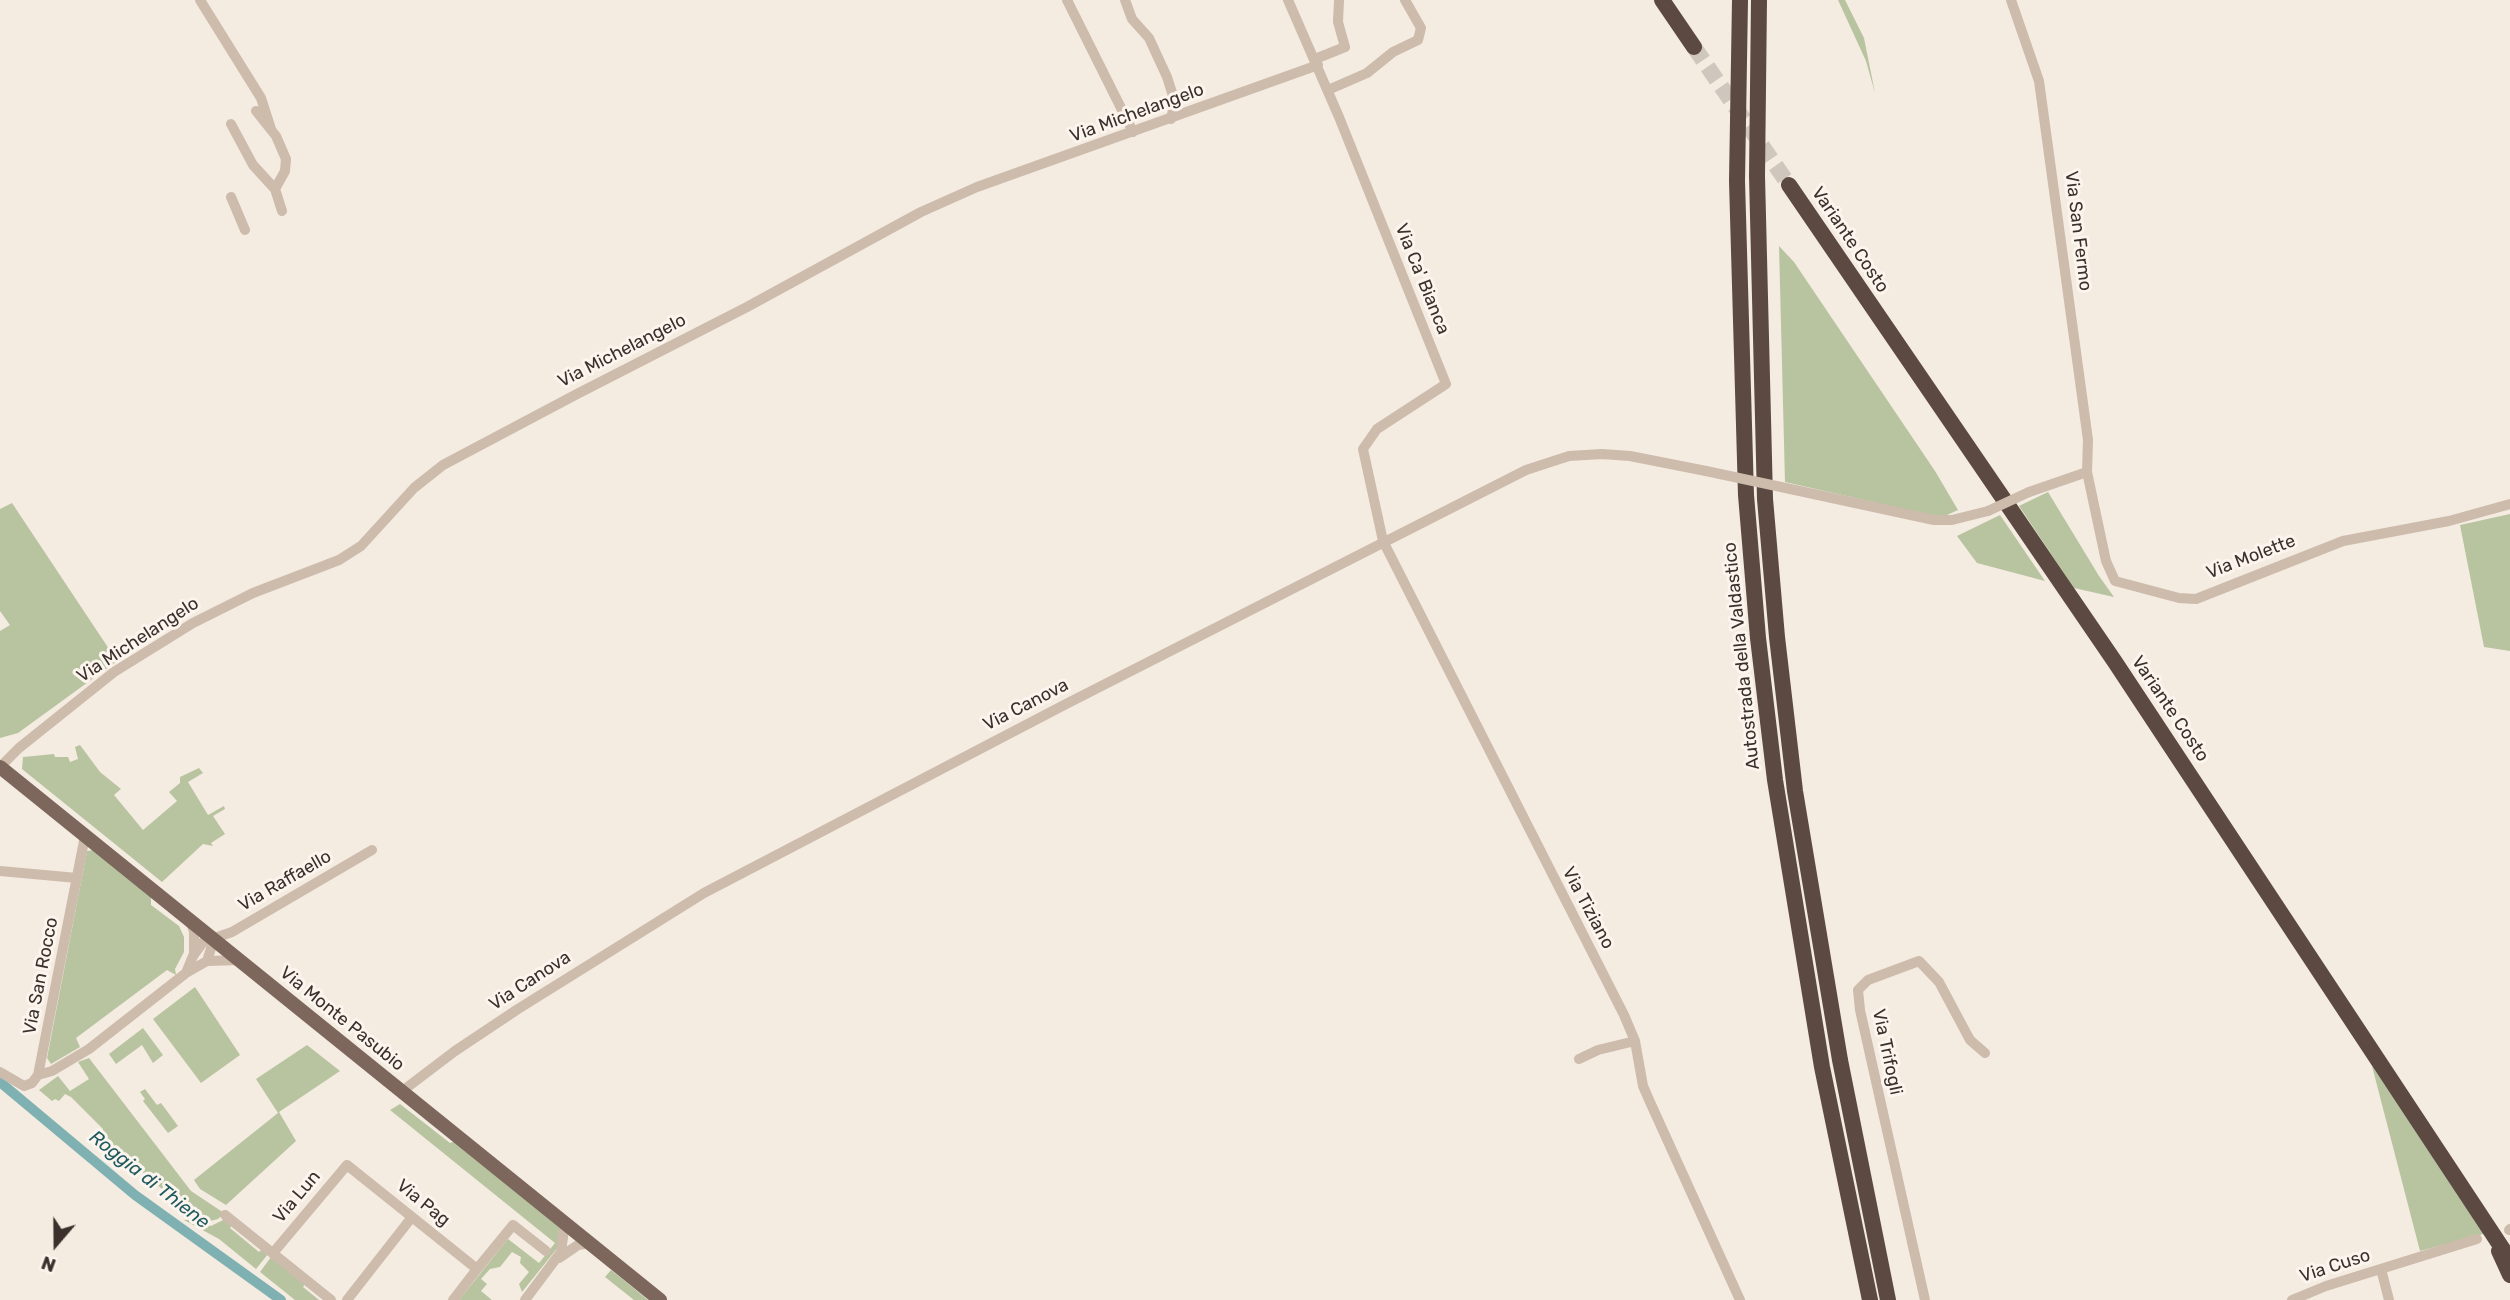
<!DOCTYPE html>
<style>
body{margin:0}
#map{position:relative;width:2510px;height:1300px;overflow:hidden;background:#f4ebe1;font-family:Rubik,sans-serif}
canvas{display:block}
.north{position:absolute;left:21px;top:1209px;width:70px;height:70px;-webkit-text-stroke:5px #fbf5ee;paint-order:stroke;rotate:200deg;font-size:19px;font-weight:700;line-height:28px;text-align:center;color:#3b302b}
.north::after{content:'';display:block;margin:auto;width:24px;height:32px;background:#3b302b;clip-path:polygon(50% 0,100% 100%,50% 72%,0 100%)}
</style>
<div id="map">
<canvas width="2510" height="1300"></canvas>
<div class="north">N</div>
</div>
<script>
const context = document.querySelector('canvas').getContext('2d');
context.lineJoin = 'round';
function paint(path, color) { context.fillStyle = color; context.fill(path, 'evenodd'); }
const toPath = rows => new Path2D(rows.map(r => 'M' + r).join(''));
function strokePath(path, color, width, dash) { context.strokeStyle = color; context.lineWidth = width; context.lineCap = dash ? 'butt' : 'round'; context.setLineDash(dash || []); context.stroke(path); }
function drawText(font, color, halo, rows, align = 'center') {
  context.font = font + ' Rubik,sans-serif'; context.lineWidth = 6; context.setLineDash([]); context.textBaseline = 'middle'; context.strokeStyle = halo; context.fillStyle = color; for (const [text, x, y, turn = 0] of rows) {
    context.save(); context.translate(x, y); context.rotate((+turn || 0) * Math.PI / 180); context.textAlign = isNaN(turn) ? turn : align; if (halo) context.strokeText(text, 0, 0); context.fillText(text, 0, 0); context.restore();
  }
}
paint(toPath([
 [1838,0,1845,0,1864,38,1875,93,1866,61],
 [1779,246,1794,262,1935,471,1958,510,1947,515,1930,515,1785,482],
 [2048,492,2099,576,2114,597,2074,588,2019,506],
 [12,503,117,661,18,733,0,738,0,631,10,625,0,611,0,509],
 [2510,514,2510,651,2484,647,2460,525],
 [2000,515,2045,581,1977,563,1957,536],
 [80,745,100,772,121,789,114,795,143,830,177,801,169,792,180,783,180,777,199,768,203,773,188,782,208,815,224,806,225,809,213,816,225,834,211,843,213,846,203,844,162,882,22,769,23,757,54,754,55,757,68,757,70,762,78,759,75,747],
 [94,850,151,895,151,905,179,926,184,937,184,952,175,969,176,975,167,970,76,1038,80,1047,51,1064,47,1058,87,851],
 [195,987,240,1055,201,1083,153,1019],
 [143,1028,163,1055,153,1063,142,1045,116,1064,109,1054],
 [307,1045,340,1071,279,1112,296,1141,226,1205,200,1189,194,1180,278,1113,256,1079],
 [89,1058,191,1191,224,1213,218,1219,210,1221,191,1213,101,1138,103,1129,71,1097,65,1094,59,1101,55,1099,52,1101,39,1090,58,1076,70,1091,89,1079,78,1062],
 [2372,1066,2487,1233,2420,1251],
 [145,1089,157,1105,161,1103,178,1126,168,1133,143,1101,145,1099,140,1092],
 [400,1104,450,1143,456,1141,560,1228,559,1246,522,1292,519,1284,529,1272,520,1263,521,1257,512,1252,500,1267,490,1269,481,1279,487,1284,481,1291,492,1300,459,1300,508,1239,539,1263,555,1243,390,1110],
 [192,1219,211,1226,225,1219,232,1225,230,1228,259,1252,262,1249,268,1254,256,1269,219,1239,184,1220],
 [271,1257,305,1284,303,1287,319,1300,295,1300,260,1272],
 [611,1270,620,1277,648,1300,634,1300,605,1277]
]), '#b8c4a0');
strokePath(toPath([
 [0,1082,135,1195,281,1300]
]), '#7fb0b2', 10);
strokePath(toPath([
 [1694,47,1789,185]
]), '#cfc6bd', 16, [16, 8]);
strokePath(toPath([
 [200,0,261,98,271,129],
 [1067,0,1133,132],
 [1125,0,1132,19,1149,38,1167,77,1175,102,1171,119],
 [1288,0,1339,117,1446,384,1377,429,1363,449,1383,541,1624,1015,1635,1041,1643,1086,1650,1102,1740,1300],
 [2011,0,2039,81,2088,440,2087,472,2106,561,2115,581,2179,598,2196,599,2343,541,2449,521,2510,504],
 [1315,59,1345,47,1338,22,1339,0],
 [1328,90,1367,73,1393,52,1418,40,1421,28,1405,0],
 [256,111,276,136,286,159,285,171,275,189,282,211],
 [231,124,253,165,275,189],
 [231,197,245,230],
 [1795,490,1934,520,1952,520,1988,511],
 [2029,492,2087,472],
 [0,767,19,748,114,672,193,623,253,593,339,560,361,546,414,488,443,465,577,394,747,307,921,212,977,187,1318,65],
 [0,871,77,878],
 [190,920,194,932,194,954],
 [214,939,207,961,186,973,193,956,203,942,232,932,372,850],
 [207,961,240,960],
 [1579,1059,1598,1050,1635,1041],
 [0,1072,24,1086,32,1083,38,1075,85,836],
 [38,1075,52,1071,89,1049,186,973],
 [401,1092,455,1051,518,1009,704,893,1068,703,1526,470,1569,456,1602,454,1630,456,1706,471],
 [225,1215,331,1300],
 [2509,1230,2510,1229],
 [273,1253,347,1165,477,1269,453,1300],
 [559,1258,578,1245,590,1243],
 [477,1269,513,1225,546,1251],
 [2381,1269,2389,1300],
 [347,1300,412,1217],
 [525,1300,561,1252,565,1222],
 [1925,1300,1860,1010,1858,990,1868,980,1919,961,1939,982,1970,1040,1985,1053],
 [2292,1300,2326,1286,2477,1239]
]), '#cdbbac', 10);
strokePath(toPath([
 [0,767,660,1300]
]), '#7d675c', 14);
strokePath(toPath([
 [1662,0,1694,47],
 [1740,0,1737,181,1746,495,1758,638,1775,780,1822,1067,1870,1300],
 [1759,0,1757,176,1765,499,1777,637,1795,791,1840,1060,1888,1300],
 [1789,185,2115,662,2510,1260],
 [2499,1251,2510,1275]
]), '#5c4a42', 16);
strokePath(toPath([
 [1706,471,1795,490],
 [1988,511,2029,492]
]), '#cdbbac', 10);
drawText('18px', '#3b302b', '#fbf5ee', [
 ["Via Michelangelo",1137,113,-20],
 ["Via San Fermo",2078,231,83],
 ["Variante Costo",1850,240,56],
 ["Via Ca' Bianca",1422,279,68],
 ["Via Michelangelo",622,351,-27],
 ["Via Molette",2251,557,-21],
 ["Via Michelangelo",138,640,-33],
 ["Autostrada della Valdastico",1742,656,-96],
 ["Via Canova",1026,705,-27],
 ["Variante Costo",2170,709,56],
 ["Via Raffaello",285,881,-30],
 ["Via Tiziano",1588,908,62],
 ["Via San Rocco",41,976,-79],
 ["Via Canova",530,981,-33],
 ["Via Monte Pasubio",342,1019,39],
 ["Via Trifogli",1887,1052,78],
 ["Via Lun",297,1197,-50],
 ["Via Pag",423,1203,39],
 ["Via Cuso",2335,1266,-18]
]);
drawText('italic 19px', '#1f5a5e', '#fbf5ee', [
 ["Roggia di Thiene",149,1180,38]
]);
</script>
